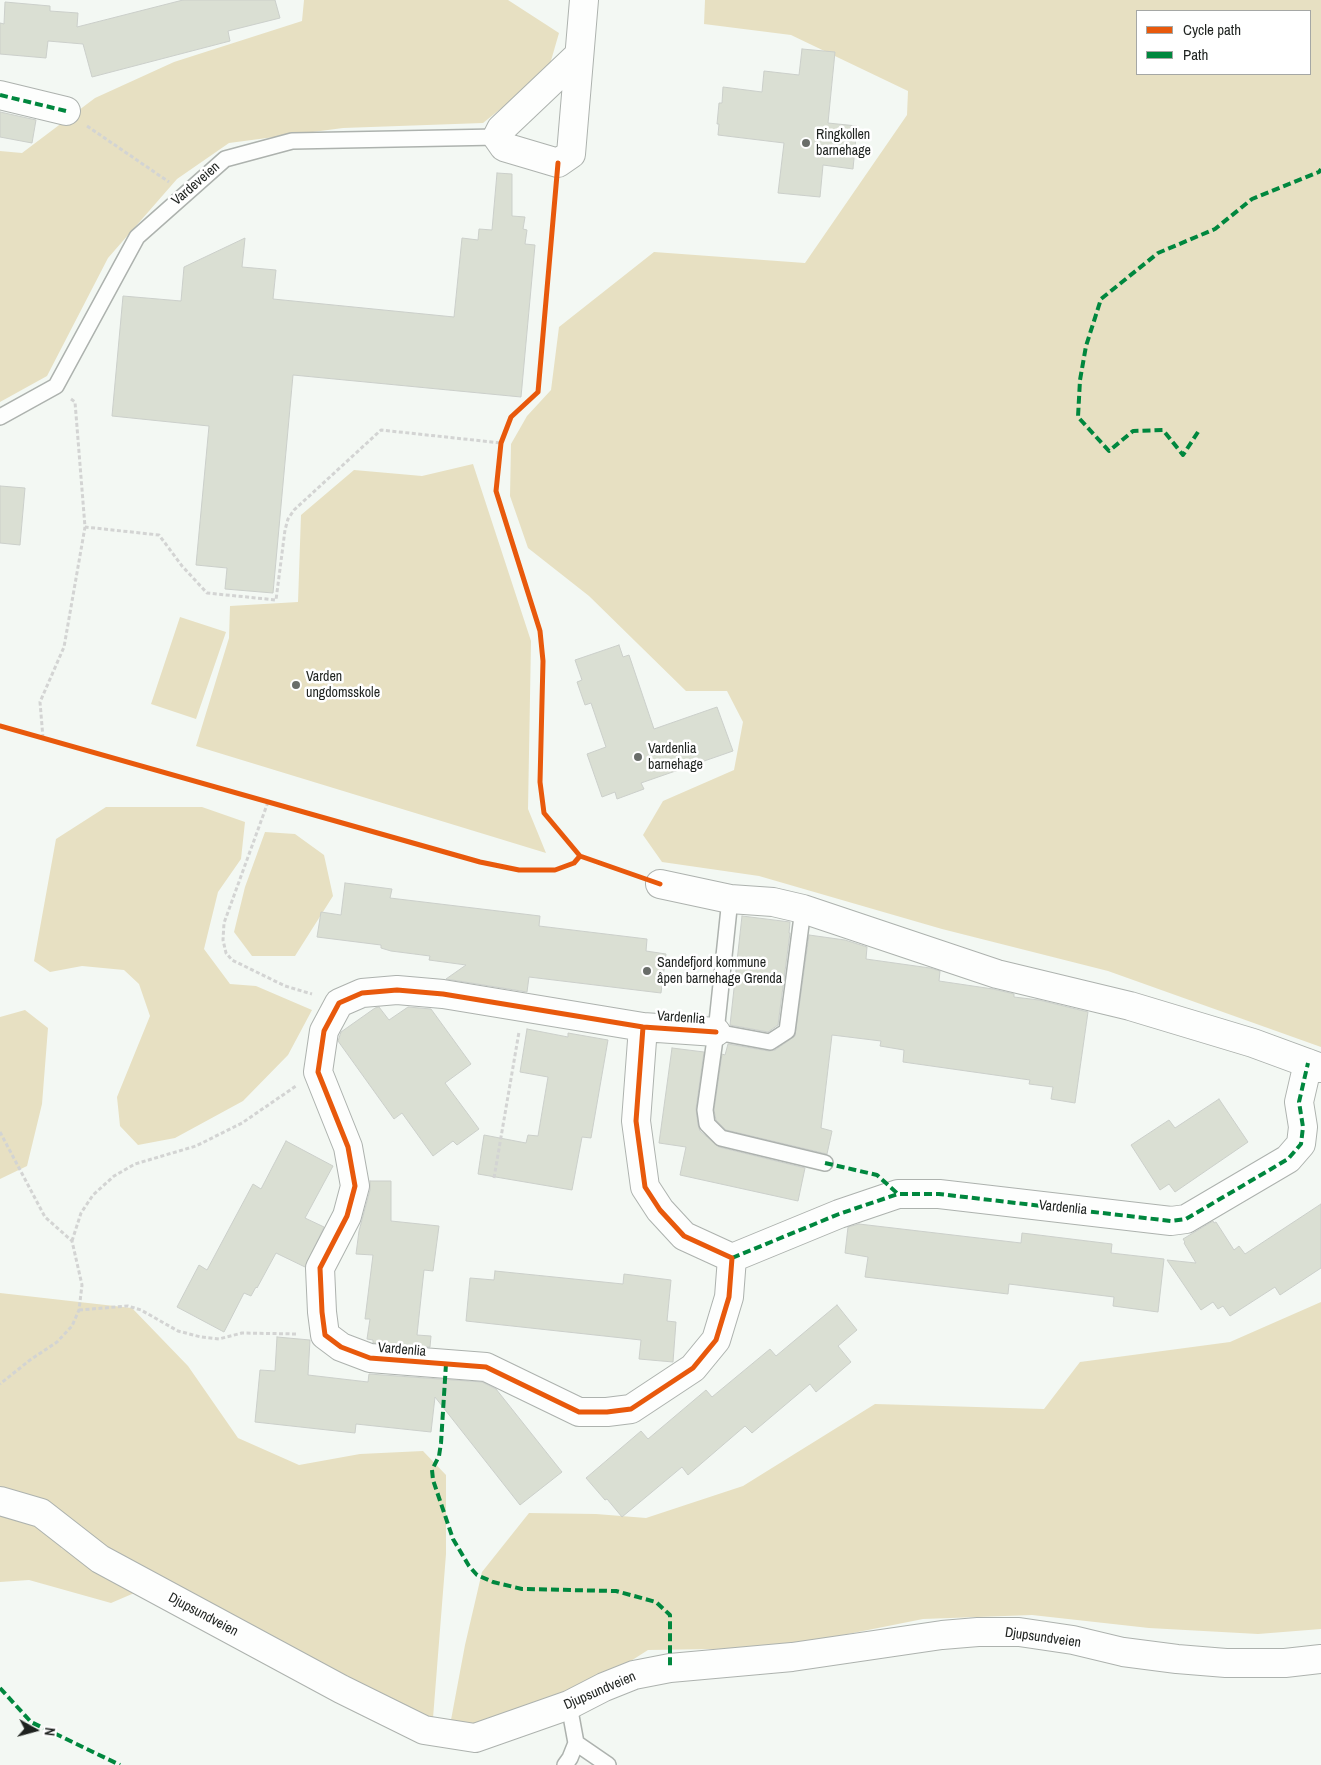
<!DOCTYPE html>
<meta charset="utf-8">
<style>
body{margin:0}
#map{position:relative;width:1321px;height:1765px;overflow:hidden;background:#f3f8f3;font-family:"Archivo Narrow",sans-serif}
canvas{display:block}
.legend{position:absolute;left:1136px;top:10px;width:175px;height:65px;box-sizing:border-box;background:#fff;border:1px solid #a5a7a5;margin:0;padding:6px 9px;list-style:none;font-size:15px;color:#1e221f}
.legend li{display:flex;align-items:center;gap:10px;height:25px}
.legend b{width:25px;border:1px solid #a5a7a5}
.north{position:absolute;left:10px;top:1705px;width:50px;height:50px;-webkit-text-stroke:4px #fff;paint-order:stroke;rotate:97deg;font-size:14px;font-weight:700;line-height:20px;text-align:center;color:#1e221f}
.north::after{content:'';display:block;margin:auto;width:18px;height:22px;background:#1e221f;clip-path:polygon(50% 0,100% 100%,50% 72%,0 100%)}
</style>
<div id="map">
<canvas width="1321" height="1765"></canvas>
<ul class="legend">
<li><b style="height:6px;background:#e8590c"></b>Cycle path</li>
<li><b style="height:6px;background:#00873e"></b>Path</li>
</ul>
<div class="north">N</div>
</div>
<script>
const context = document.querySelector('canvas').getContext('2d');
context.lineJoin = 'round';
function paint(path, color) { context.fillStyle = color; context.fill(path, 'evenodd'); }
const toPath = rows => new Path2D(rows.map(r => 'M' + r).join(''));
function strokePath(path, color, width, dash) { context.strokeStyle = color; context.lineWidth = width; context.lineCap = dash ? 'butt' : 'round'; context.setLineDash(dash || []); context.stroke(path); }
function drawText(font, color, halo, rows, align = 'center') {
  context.font = font + ' "Archivo Narrow",sans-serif'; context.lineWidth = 5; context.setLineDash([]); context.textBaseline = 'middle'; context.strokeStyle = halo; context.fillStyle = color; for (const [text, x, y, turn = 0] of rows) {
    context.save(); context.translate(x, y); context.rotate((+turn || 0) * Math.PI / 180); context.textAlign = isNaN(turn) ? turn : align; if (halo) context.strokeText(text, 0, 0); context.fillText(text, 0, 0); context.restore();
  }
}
paint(toPath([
 [304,0,508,0,559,33,548,71,483,123,343,128,229,143,177,179,108,258,47,376,0,402,0,151,22,153,95,98,174,62,302,21],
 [705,0,1321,0,1321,1047,1108,971,942,929,759,876,662,862,643,835,663,801,734,770,743,722,727,691,686,691,589,596,528,548,510,496,511,444,527,416,551,390,559,327,654,252,805,263,907,115,908,91,791,35,704,24],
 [1137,11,1310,11,1310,74,1137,74],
 [473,464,531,641,528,809,546,853,196,746,229,638,230,606,298,602,301,515,354,470,422,476],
 [180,617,226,632,196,719,151,704],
 [106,807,202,807,245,822,241,859,218,892,204,949,230,984,256,986,312,1010,288,1055,243,1101,175,1138,138,1145,120,1126,117,1097,150,1016,139,984,124,970,82,966,50,972,34,961,56,839],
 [265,832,295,834,324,855,333,896,295,956,252,956,234,932,245,887],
 [25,1010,48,1028,42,1104,27,1166,0,1179,0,1017],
 [0,1293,132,1308,188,1366,238,1438,299,1465,360,1454,423,1451,446,1475,446,1554,433,1718,419,1721,65,1532,61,1548,139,1591,111,1603,29,1580,0,1582],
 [1321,1302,1321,1629,1258,1634,1149,1628,1032,1615,923,1619,778,1648,648,1650,557,1708,512,1730,451,1720,465,1645,482,1572,529,1513,596,1514,646,1518,743,1486,875,1404,1044,1409,1080,1362,1230,1342]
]), '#e7e0c2');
const building = toPath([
 [183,0,275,0,280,18,228,31,230,41,92,77,83,44,48,41,46,58,0,54,0,23,4,24,5,2,50,6,50,11,78,13,77,27,183,0],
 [802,49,835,52,828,123,857,126,853,169,823,165,820,197,778,193,784,143,718,135,719,124,717,124,719,103,722,103,723,87,762,92,764,71,799,75,802,49],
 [0,112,36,120,32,143,0,137,0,112],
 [497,173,512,174,512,216,525,217,523,229,527,230,525,244,535,245,521,397,293,375,273,593,225,589,227,568,196,565,209,426,112,416,123,296,181,301,184,267,245,238,242,267,276,270,273,299,454,317,462,238,478,240,479,229,492,230,497,173],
 [0,486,25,488,20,545,0,543,0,486],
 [619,645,623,657,629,655,654,729,717,707,733,751,641,783,644,789,617,799,615,792,602,797,587,754,606,747,591,703,585,705,577,682,582,680,575,660,619,645],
 [345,883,392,889,390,898,540,916,539,926,647,939,646,951,666,954,661,993,529,977,527,992,446,979,466,965,429,960,430,956,391,951,381,948,381,945,317,937,321,912,341,915,345,883],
 [742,916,790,922,789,933,790,933,778,1025,768,1032,730,1025,742,916],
 [809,935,845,940,867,947,866,959,930,968,940,971,939,981,993,989,1014,994,1014,997,1039,1000,1088,1012,1075,1103,1051,1099,1053,1087,1029,1084,1030,1080,903,1062,904,1050,880,1046,881,1041,832,1035,821,1128,832,1131,827,1154,726,1130,716,1120,714,1110,722,1054,725,1055,728,1044,769,1051,775,1050,795,1036,809,935],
 [379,1007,389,1020,408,1007,431,1009,471,1064,445,1083,479,1129,457,1145,453,1141,433,1156,402,1113,394,1119,338,1041,341,1032,375,1008,379,1007],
 [527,1029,568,1037,568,1033,608,1040,591,1138,582,1137,572,1190,478,1174,484,1135,526,1143,528,1135,538,1136,548,1077,520,1072,527,1029],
 [672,1048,704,1052,696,1109,698,1125,700,1131,719,1147,805,1168,798,1201,680,1175,686,1147,659,1143,672,1048],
 [1219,1099,1248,1142,1175,1192,1169,1184,1160,1190,1131,1145,1169,1120,1175,1128,1219,1099],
 [286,1141,333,1166,305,1218,324,1227,305,1267,276,1253,257,1288,256,1287,251,1296,244,1293,224,1332,177,1307,199,1265,207,1270,253,1184,261,1189,286,1141],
 [370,1181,391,1181,391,1221,439,1226,433,1271,424,1270,417,1335,431,1336,430,1347,373,1343,373,1340,367,1339,370,1319,365,1319,373,1255,356,1254,359,1231,370,1190,370,1181],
 [1321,1204,1321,1268,1280,1295,1275,1287,1230,1316,1223,1306,1218,1309,1213,1302,1201,1310,1167,1260,1196,1263,1184,1243,1185,1242,1183,1239,1213,1221,1214,1223,1216,1222,1234,1250,1239,1246,1245,1254,1321,1204],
 [859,1224,1021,1243,1022,1233,1112,1244,1111,1253,1164,1259,1158,1312,1113,1306,1114,1297,1009,1284,1008,1294,865,1277,868,1257,845,1253,848,1227,859,1224],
 [495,1271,623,1284,624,1274,671,1280,667,1321,676,1322,673,1362,639,1359,641,1340,466,1321,470,1278,494,1280,495,1271],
 [837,1305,857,1330,838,1346,851,1362,816,1392,810,1384,752,1433,745,1426,688,1475,682,1467,622,1517,607,1499,605,1500,586,1478,641,1431,648,1439,706,1390,712,1397,770,1349,776,1356,837,1305],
 [277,1337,310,1340,308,1375,368,1382,369,1374,482,1382,496,1389,562,1472,520,1505,435,1397,431,1432,356,1424,355,1433,255,1422,260,1370,275,1371,277,1337]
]);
paint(building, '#dadfd3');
strokePath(building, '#cbcfca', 1);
const service = toPath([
 [0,417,56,386,137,237,225,159,292,141,497,137],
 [730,899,716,1032,705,1110,707,1124,721,1138,825,1163],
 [716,1032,770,1042,787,1031,803,909],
 [576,1743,608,1765],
 [565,1765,570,1758,576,1743,569,1705]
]);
const minor = toPath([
 [579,55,501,129,497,137,504,147,558,163,571,154,584,0],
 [0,95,66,111],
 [660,884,730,899,773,902,803,909,997,974,1130,1006,1253,1043,1321,1068],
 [643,1027,636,1121,645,1187,660,1210,684,1236,732,1258,729,1297,716,1340,693,1368,631,1409,607,1412,579,1412,486,1367,370,1358,341,1347,325,1335,322,1312,320,1268,347,1216,355,1186,348,1147,318,1072,324,1031,339,1003,362,993,397,990,443,994,643,1027,716,1032],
 [732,1258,839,1214,898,1194,939,1194,1171,1221,1186,1219,1288,1159,1301,1144,1303,1127,1299,1102,1308,1063],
 [0,1501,41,1513,100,1559,341,1689,424,1730,475,1738,569,1705,604,1687,634,1675,670,1668,792,1657,942,1635,978,1632,1019,1632,1073,1640,1123,1652,1177,1659,1226,1663,1285,1663,1321,1659]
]);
strokePath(service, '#adb2ae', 18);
strokePath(minor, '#adb2ae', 30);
strokePath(toPath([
 [87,126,169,182],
 [71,399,75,402,85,527,159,535,182,566,207,593,276,600,285,530,288,519,294,510,381,430,501,443],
 [43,738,40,702,64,647,85,527],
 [268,802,224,923,223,940,226,953,232,960,285,986,312,994],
 [0,1132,45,1217,72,1241,82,1285,79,1310,72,1326,57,1342,30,1360,0,1384],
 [494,1178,519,1032],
 [72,1241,81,1213,93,1195,114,1176,135,1164,196,1146,242,1123,296,1086],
 [79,1310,128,1306,141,1310,178,1331,201,1337,219,1339,242,1333,298,1334]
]), '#d3d4d3', 3, [4, 2.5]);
strokePath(service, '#fdfefd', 15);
strokePath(minor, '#fdfefd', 28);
strokePath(toPath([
 [0,95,66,111],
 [1198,432,1183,455,1163,430,1133,431,1109,451,1078,417,1080,380,1086,346,1101,299,1158,253,1215,229,1252,199,1319,172,1321,169],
 [825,1163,877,1175,898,1194],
 [732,1258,839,1214,898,1194,939,1194,1171,1221,1186,1219,1288,1159,1301,1144,1303,1127,1299,1102,1308,1063],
 [446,1364,441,1443,439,1456,432,1470,433,1480,453,1539,469,1566,477,1575,493,1582,522,1589,616,1591,656,1602,670,1615,670,1668],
 [0,1688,31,1722,120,1765]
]), '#00873e', 4, [8, 4]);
strokePath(toPath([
 [558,163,538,392,511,417,501,443,496,491,540,631,543,661,540,782,544,813,580,856,660,884],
 [0,726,480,862,519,870,555,870,574,863,580,856],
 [643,1027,636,1121,645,1187,660,1210,684,1236,732,1258,729,1297,716,1340,693,1368,631,1409,607,1412,579,1412,486,1367,370,1358,341,1347,325,1335,322,1312,320,1268,347,1216,355,1186,348,1147,318,1072,324,1031,339,1003,362,993,397,990,443,994,643,1027,716,1032]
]), '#e8590c', 5);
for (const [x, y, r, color] of [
 [806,143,5,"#696d69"],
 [296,685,5,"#696d69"],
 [638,757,5,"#696d69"],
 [647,971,5,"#696d69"]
]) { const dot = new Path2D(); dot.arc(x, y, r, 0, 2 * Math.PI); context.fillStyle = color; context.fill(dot); strokePath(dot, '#fff', 2); }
drawText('14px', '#1e221f', '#fff', [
 ["Ringkollen",816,135],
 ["barnehage",816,151],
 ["Varden",306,677],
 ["ungdomsskole",306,693],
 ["Vardenlia",648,749],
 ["barnehage",648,765],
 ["Sandefjord kommune",657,963],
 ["åpen barnehage Grenda",657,979]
], 'left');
drawText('14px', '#1e221f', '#fff', [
 ["Vardeveien",196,184,-41],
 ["Vardenlia",681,1018,4],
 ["Vardenlia",1063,1208,6],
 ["Vardenlia",402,1350,5],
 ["Djupsundveien",203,1615,28],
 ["Djupsundveien",1043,1638,8],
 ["Djupsundveien",600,1691,-23]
]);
</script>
